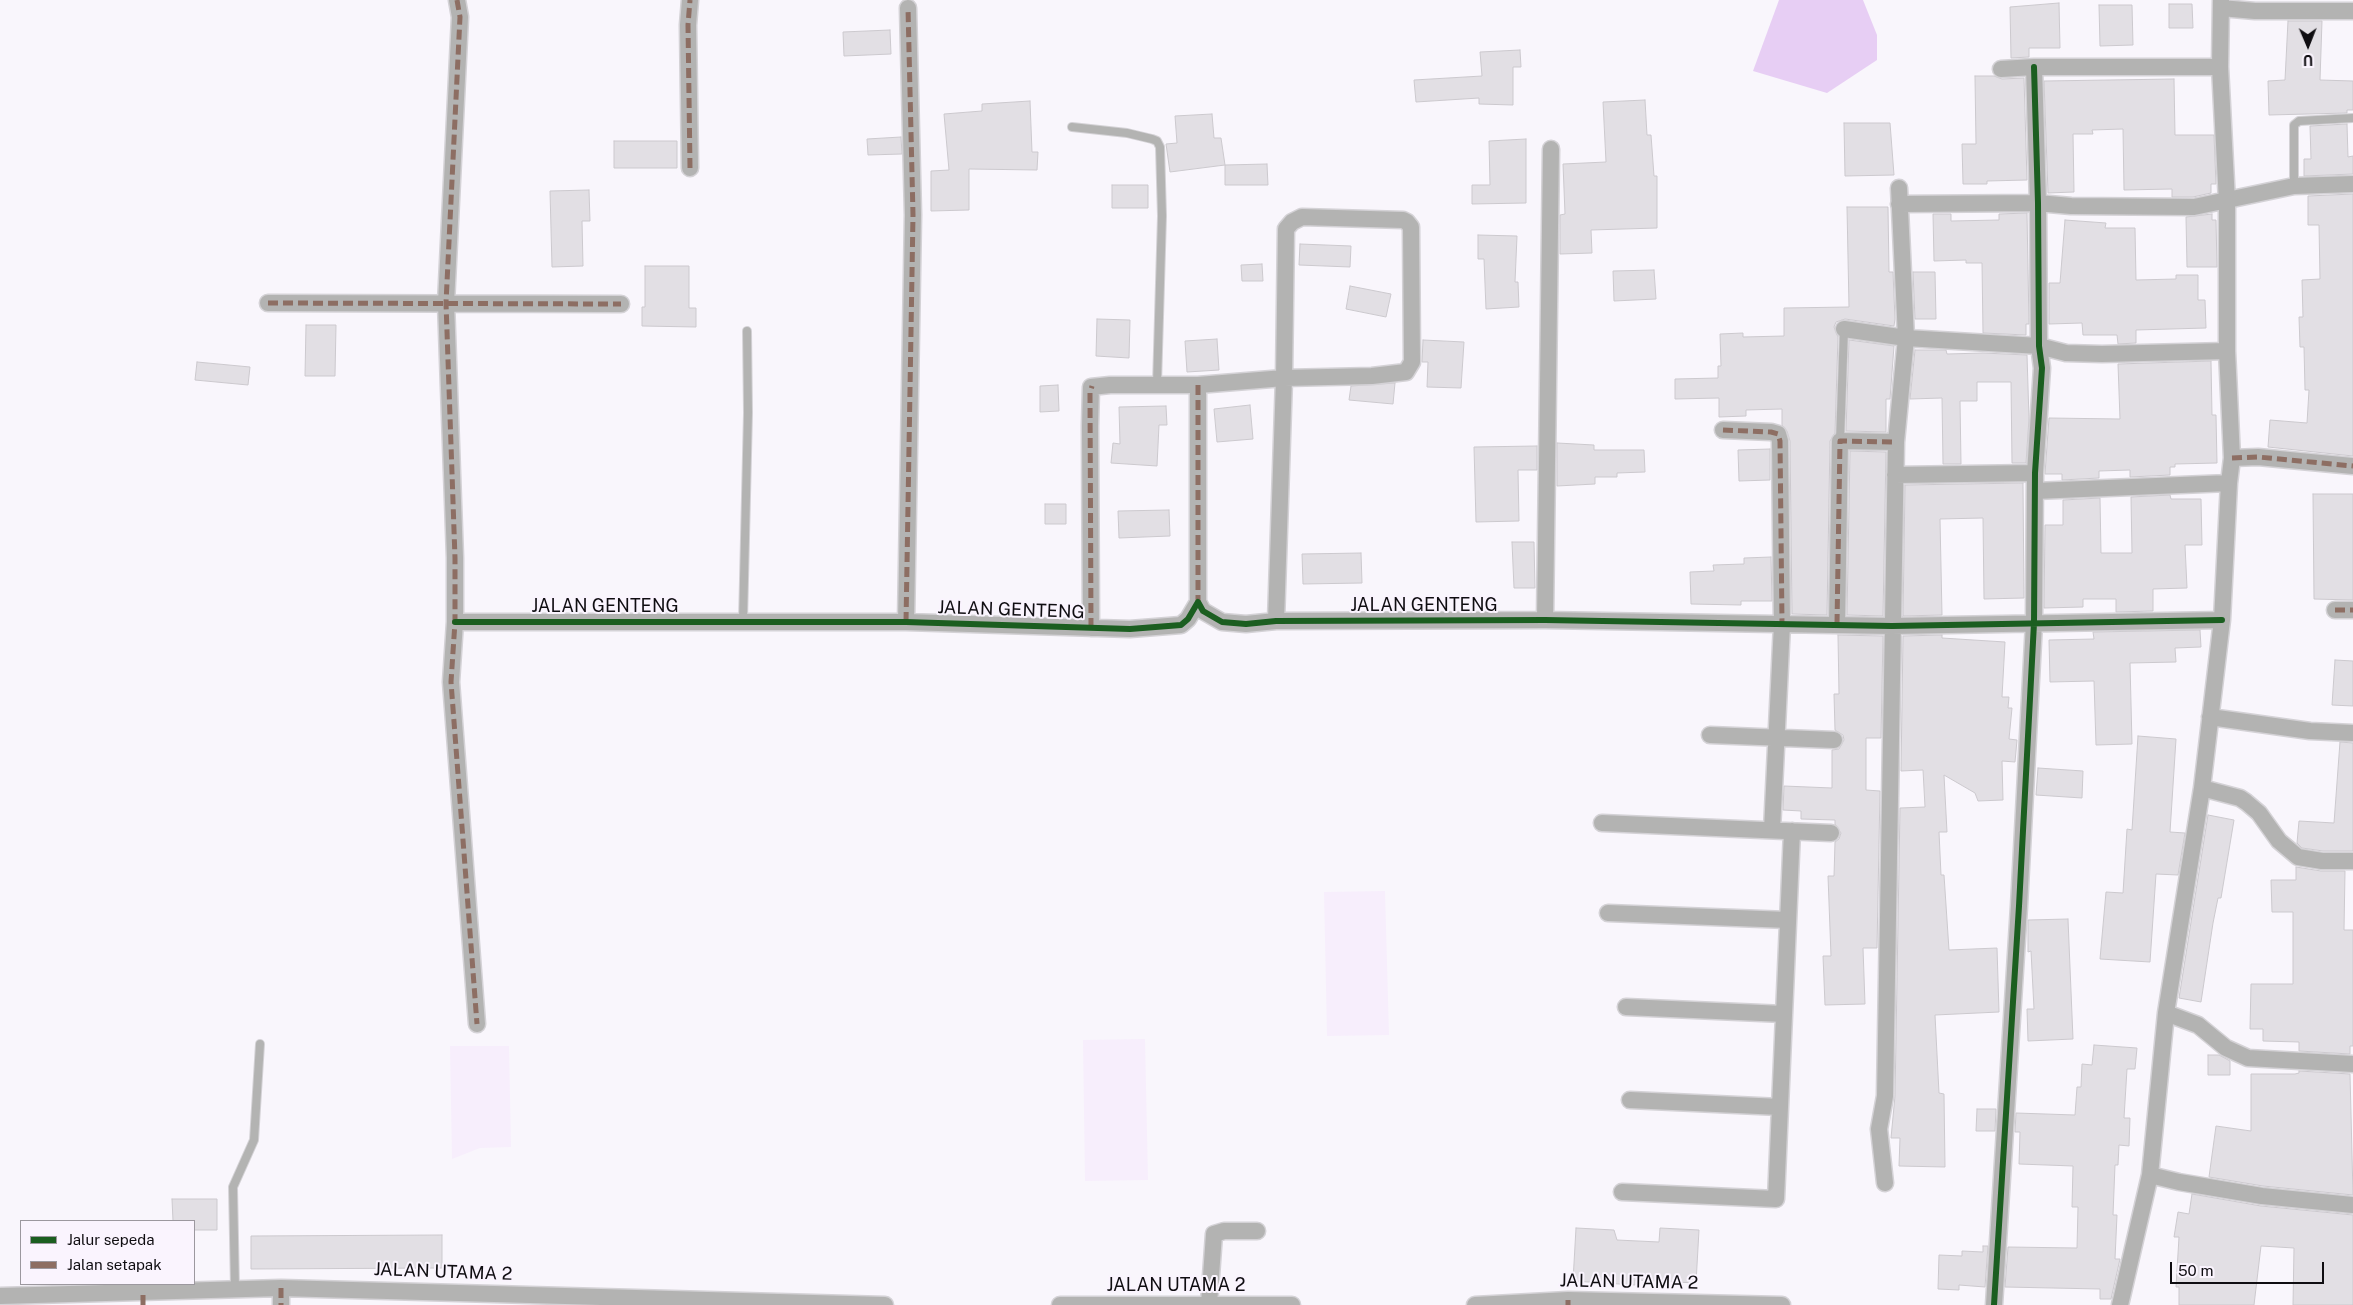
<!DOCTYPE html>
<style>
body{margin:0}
#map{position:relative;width:2353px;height:1305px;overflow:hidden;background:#f9f6fc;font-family:"Public Sans",sans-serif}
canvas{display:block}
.legend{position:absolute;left:20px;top:1220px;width:175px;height:65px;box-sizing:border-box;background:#faf4fe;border:1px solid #9c989f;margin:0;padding:6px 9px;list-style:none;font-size:15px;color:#0f0d11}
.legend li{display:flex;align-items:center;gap:10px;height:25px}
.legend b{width:25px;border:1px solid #9c989f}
.north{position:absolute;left:2283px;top:20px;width:50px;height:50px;-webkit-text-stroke:4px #faf4fe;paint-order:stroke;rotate:179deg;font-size:14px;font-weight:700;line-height:20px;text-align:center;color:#0f0d11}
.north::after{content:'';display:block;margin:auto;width:18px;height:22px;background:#0f0d11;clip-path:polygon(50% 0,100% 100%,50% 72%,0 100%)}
.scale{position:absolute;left:2170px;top:1262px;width:154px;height:22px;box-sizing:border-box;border:2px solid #0f0d11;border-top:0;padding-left:6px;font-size:15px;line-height:18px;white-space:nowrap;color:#0f0d11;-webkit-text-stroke:4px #faf4fe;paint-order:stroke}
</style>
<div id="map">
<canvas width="2353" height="1305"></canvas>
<ul class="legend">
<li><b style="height:6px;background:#1b5e20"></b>Jalur sepeda</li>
<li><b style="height:6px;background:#8d6e63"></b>Jalan setapak</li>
</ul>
<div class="north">U</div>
<div class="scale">50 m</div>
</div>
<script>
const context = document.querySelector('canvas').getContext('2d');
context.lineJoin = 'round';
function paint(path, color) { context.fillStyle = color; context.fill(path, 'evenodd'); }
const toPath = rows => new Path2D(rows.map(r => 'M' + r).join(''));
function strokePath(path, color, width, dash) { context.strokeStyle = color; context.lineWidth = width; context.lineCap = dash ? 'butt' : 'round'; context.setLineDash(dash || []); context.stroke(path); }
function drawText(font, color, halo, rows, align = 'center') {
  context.font = font + ' "Public Sans",sans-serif'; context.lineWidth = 4; context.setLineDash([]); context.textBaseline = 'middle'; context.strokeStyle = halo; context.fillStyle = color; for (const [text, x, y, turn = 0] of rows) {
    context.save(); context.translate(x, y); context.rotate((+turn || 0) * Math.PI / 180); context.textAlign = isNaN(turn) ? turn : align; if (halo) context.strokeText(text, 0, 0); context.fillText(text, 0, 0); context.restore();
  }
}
paint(toPath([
 [1385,891,1389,1035,1327,1036,1324,892],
 [1145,1039,1148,1180,1085,1181,1083,1040],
 [450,1046,509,1046,511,1147,480,1148,452,1159]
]), '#f7eefc');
paint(toPath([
 [1779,0,1863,0,1877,35,1877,60,1827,93,1753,71]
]), '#e7cef4');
const building = toPath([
 [2059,3,2060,48,2029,48,2029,57,2011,58,2010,7,2059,3],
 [2169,4,2192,4,2193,28,2169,28,2169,4],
 [2099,5,2132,5,2133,45,2100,46,2099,5],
 [2288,21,2322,21,2320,80,2353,81,2353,110,2347,110,2347,113,2269,115,2268,81,2285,80,2288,21],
 [890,30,891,54,844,56,843,32,890,30],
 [1520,50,1521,67,1513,67,1513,105,1479,104,1479,98,1416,102,1414,80,1482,76,1480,52,1520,50],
 [1975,76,1994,76,2002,79,2024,78,2027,180,1987,181,1987,184,1963,184,1962,144,1976,144,1975,76],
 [2174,79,2175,135,2214,135,2216,184,2211,184,2211,193,2193,197,2172,197,2172,189,2124,190,2123,129,2092,130,2093,134,2073,134,2074,192,2048,193,2044,81,2174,79],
 [1645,100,1647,135,1651,135,1654,176,1657,176,1657,228,1591,230,1592,253,1560,254,1560,215,1565,214,1563,164,1606,162,1603,102,1645,100],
 [1030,101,1032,152,1038,152,1037,170,969,169,969,210,931,211,931,171,949,170,944,114,982,111,982,104,1030,101],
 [1212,114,1214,138,1221,138,1225,165,1170,172,1166,144,1177,143,1175,116,1212,114],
 [1844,123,1890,123,1894,175,1845,176,1844,123],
 [2347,124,2348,157,2353,156,2353,174,2304,176,2304,159,2311,159,2310,126,2347,124],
 [901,137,902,154,868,155,867,139,901,137],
 [1526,139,1526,203,1472,204,1472,185,1490,185,1489,141,1526,139],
 [614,141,677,141,677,168,614,168,614,141],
 [1267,164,1268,185,1225,185,1225,165,1267,164],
 [1112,185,1148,185,1148,208,1112,208,1112,185],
 [589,190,590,221,582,221,583,266,552,267,550,191,589,190],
 [2353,194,2353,456,2268,447,2270,420,2307,423,2309,390,2305,390,2304,347,2300,347,2299,317,2303,317,2302,280,2320,279,2319,225,2308,225,2308,196,2353,194],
 [1847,207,1888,207,1889,272,1893,272,1895,319,1894,326,1845,319,1836,322,1834,327,1838,337,1835,433,1830,441,1827,615,1792,614,1790,441,1787,431,1782,425,1782,409,1746,410,1746,416,1719,417,1719,398,1675,399,1675,379,1718,378,1718,366,1721,366,1720,334,1743,333,1743,337,1784,336,1784,308,1849,307,1847,207],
 [2027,213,2029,324,2026,324,2026,335,1983,333,1982,263,1966,263,1966,260,1934,261,1933,214,1951,214,1951,221,1999,220,1999,214,2027,213],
 [2212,214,2212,220,2216,220,2217,267,2187,267,2186,217,2212,214],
 [2065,220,2106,223,2105,228,2135,228,2136,280,2176,279,2176,275,2198,275,2198,300,2205,300,2206,328,2136,330,2136,343,2118,344,2117,335,2083,335,2082,323,2049,324,2049,283,2060,283,2065,220],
 [1478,235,1517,236,1515,282,1518,282,1519,307,1486,309,1484,259,1478,259,1478,235],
 [1300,244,1351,246,1350,267,1299,265,1300,244],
 [1262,264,1263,281,1242,281,1241,265,1262,264],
 [645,266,689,266,689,308,696,308,696,327,642,326,642,307,645,307,645,266],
 [1654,270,1656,299,1614,301,1613,271,1654,270],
 [1913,272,1935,272,1936,319,1915,319,1913,272],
 [1350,286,1391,294,1386,317,1346,309,1350,286],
 [1097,319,1130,320,1129,358,1096,356,1097,319],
 [306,325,336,325,335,376,305,376,306,325],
 [1217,339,1219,370,1187,372,1185,341,1217,339],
 [1423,340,1464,342,1461,388,1427,387,1428,362,1422,362,1423,340],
 [1849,340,1894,346,1890,399,1886,399,1886,432,1846,431,1849,340],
 [1915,350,1946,350,1947,354,1983,353,2027,355,2029,419,2026,463,2012,463,2011,382,1977,382,1977,401,1960,401,1961,464,1943,464,1942,398,1910,399,1915,350],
 [2211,361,2212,415,2216,415,2217,463,2175,464,2175,467,2170,467,2170,475,2130,477,2130,470,2099,471,2099,478,2062,480,2062,474,2045,474,2049,418,2120,419,2118,364,2211,361],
 [197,362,250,367,248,385,195,380,197,362],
 [1395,383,1393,404,1349,400,1351,386,1395,383],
 [1058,385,1059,411,1040,412,1040,386,1058,385],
 [1250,405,1253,439,1217,442,1214,409,1250,405],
 [1166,406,1167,425,1159,425,1157,466,1111,463,1113,443,1120,444,1119,407,1166,406],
 [1557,443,1594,445,1594,450,1644,450,1645,472,1617,473,1617,477,1595,477,1595,484,1557,486,1557,443],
 [1537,446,1537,470,1518,470,1519,521,1476,522,1474,447,1537,446],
 [1770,449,1770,480,1739,481,1738,450,1770,449],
 [1850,451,1886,452,1883,616,1847,615,1850,451],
 [2023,483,2024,598,1984,599,1983,518,1940,519,1942,615,1903,616,1905,485,2023,483],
 [2313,494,2353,494,2353,600,2314,599,2313,494],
 [2170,495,2171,499,2201,499,2202,545,2185,545,2187,588,2153,589,2153,611,2116,612,2116,599,2083,599,2083,607,2044,608,2045,525,2063,525,2063,500,2100,498,2101,553,2132,553,2131,497,2170,495],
 [1045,504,1066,504,1066,524,1045,524,1045,504],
 [1169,510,1170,536,1119,538,1118,511,1169,510],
 [1512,542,1534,542,1535,588,1514,588,1512,542],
 [1361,553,1362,583,1303,584,1302,554,1361,553],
 [1771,557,1772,601,1741,601,1741,605,1691,604,1690,572,1714,571,1713,565,1744,564,1744,558,1771,557],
 [2200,630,2201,647,2175,648,2176,662,2130,663,2132,744,2096,745,2094,681,2050,682,2049,640,2094,639,2093,632,2200,630],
 [1838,635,1883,636,1881,738,1866,738,1866,790,1880,791,1877,948,1863,948,1865,1004,1825,1005,1823,956,1831,956,1828,876,1834,876,1835,842,1839,839,1841,833,1835,824,1835,820,1801,819,1801,811,1783,810,1784,786,1832,788,1832,750,1839,749,1844,740,1843,735,1835,730,1834,694,1839,694,1838,635],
 [1942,635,1942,638,2005,642,2002,697,2009,697,2008,708,2012,708,2009,739,2017,740,2015,762,2002,761,2003,800,1978,801,1975,793,1944,775,1947,832,1939,832,1941,875,1944,875,1949,950,1997,948,1999,1012,1935,1015,1939,1093,1944,1094,1945,1167,1899,1166,1900,1138,1891,1138,1895,1096,1900,808,1925,807,1923,770,1901,771,1903,636,1942,635],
 [2335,660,2353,661,2353,706,2332,705,2335,660],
 [2138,736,2176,739,2170,832,2185,833,2178,875,2156,874,2150,962,2100,959,2106,892,2123,893,2127,829,2132,830,2138,736],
 [2340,742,2353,743,2353,851,2323,851,2302,848,2297,843,2299,821,2334,823,2340,742],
 [2038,768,2083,771,2082,798,2036,795,2038,768],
 [2208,815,2234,820,2221,898,2218,898,2213,923,2201,1002,2179,998,2208,815],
 [2296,867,2321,871,2345,871,2344,930,2353,930,2353,1046,2350,1046,2350,1054,2299,1051,2299,1042,2263,1041,2263,1029,2250,1029,2251,984,2293,984,2293,912,2272,912,2271,880,2296,880,2296,867],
 [2068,919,2073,1039,2028,1041,2027,1009,2034,1009,2031,951,2028,952,2028,920,2068,919],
 [2094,1045,2137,1048,2135,1069,2127,1069,2124,1118,2130,1118,2129,1146,2119,1145,2118,1165,2115,1165,2113,1215,2117,1215,2115,1259,2120,1259,2111,1299,2100,1299,2100,1289,2005,1287,2008,1247,2077,1248,2078,1207,2072,1207,2073,1166,2019,1164,2020,1132,2015,1132,2016,1113,2075,1115,2077,1087,2081,1087,2082,1064,2092,1065,2094,1045],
 [2208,1055,2219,1055,2230,1061,2230,1075,2208,1075,2208,1055],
 [2299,1071,2350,1074,2353,1195,2263,1186,2209,1177,2216,1126,2251,1131,2251,1074,2295,1074,2299,1073,2299,1071],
 [1977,1109,1996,1109,1995,1131,1976,1131,1977,1109],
 [2192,1194,2261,1206,2353,1215,2353,1305,2293,1305,2294,1248,2261,1246,2254,1305,2179,1305,2179,1287,2176,1287,2179,1237,2174,1237,2178,1212,2189,1214,2192,1194],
 [172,1199,217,1199,217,1230,194,1230,194,1221,173,1221,172,1199],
 [1576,1228,1614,1230,1617,1240,1659,1242,1660,1228,1699,1230,1696,1283,1635,1280,1635,1285,1573,1281,1576,1228],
 [442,1235,442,1268,251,1269,251,1236,442,1235],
 [1983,1246,1988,1246,1985,1287,1959,1285,1959,1290,1938,1289,1939,1255,1962,1256,1962,1251,1983,1252,1983,1246]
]);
paint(building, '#e2dfe4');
strokePath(building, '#ccc9ce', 1);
const service = toPath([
 [1072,127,1127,133,1152,139,1157,141,1160,147,1162,216,1157,384],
 [2294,186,2294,125,2299,121,2353,118],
 [1840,441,1844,329],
 [743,621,748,413,747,331],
 [235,1289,233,1187,254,1140,260,1044]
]);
const minor = toPath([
 [457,0,460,17,446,303,455,558,455,622,451,682,477,1024],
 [2221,8,2255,11,2353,11],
 [2001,69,2034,67,2220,67,2221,0],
 [690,168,688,25,690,0],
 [1899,204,2038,203,2071,206,2194,207,2294,186,2353,184],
 [268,303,621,304],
 [1844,329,1906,338,2039,346,2066,353,2102,354,2227,351],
 [1198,385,1198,602],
 [1723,430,1771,432,1778,434,1780,441,1782,624,1772,830],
 [2232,458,2258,457,2353,466],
 [1895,475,2035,473],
 [2035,491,2229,483,2232,458,2227,351,2227,202,2220,67],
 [2335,610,2353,610],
 [1545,620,1551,149],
 [455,622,906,622,1130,629,1181,625,1188,619,1198,602,1203,611,1222,622,1246,624,1276,621,1545,620,1892,626,2222,620],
 [906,622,913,215,908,8],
 [1837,624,1840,441,1896,442],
 [1091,628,1090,426,1091,387,1110,385,1198,385,1284,378,1372,376,1406,372,1412,362,1411,227,1407,222,1403,220,1302,217,1292,222,1286,229,1284,378,1276,621],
 [2210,717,2310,731,2353,733],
 [1710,735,1834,740],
 [2202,788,2240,798,2246,802,2259,813,2279,841,2298,857,2322,861,2353,861],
 [1602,823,1831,833],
 [1608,913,1788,920],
 [1626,1007,1784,1014],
 [2166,1013,2198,1025,2226,1048,2248,1058,2353,1064],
 [1630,1100,1780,1107],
 [2150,1175,2179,1182,2262,1196,2353,1205],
 [1885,1183,1879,1129,1885,1096,1896,442,1906,338,1899,188],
 [1622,1192,1776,1199,1792,831],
 [281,1288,281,1305],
 [0,1296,281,1288,885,1305],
 [1209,1304,1214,1234,1224,1231,1257,1231],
 [1060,1305,1292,1305],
 [1475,1305,1568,1300,1782,1305],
 [1994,1305,2019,906,2034,623,2035,473,2042,368,2039,346,2038,203,2034,67],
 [2120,1305,2150,1175,2166,1013,2202,788,2222,620,2229,483]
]);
strokePath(service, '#d4d2d6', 10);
strokePath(minor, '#d4d2d6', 19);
strokePath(service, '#b3b3b2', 8);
strokePath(minor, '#b3b3b2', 16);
strokePath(toPath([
 [457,0,460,17,446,303,455,558,455,622,451,682,477,1024],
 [690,168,688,25,690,0],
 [268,303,621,304],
 [1198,385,1198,602],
 [1723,430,1771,432,1778,434,1780,441,1782,624],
 [2232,458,2258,457,2353,466],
 [2335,610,2353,610],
 [906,622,913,215,908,8],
 [1837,624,1840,441,1896,442],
 [1091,628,1090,393,1092,386],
 [281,1288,281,1305],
 [1568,1300,1568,1305],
 [143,1305,143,1293]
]), '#8d6e63', 5, [10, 5]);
strokePath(toPath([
 [455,622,906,622,1130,629,1181,625,1188,619,1198,602,1203,611,1222,622,1246,624,1276,621,1545,620,1892,626,2222,620],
 [1994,1305,2019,906,2034,623,2035,473,2042,368,2039,346,2038,203,2034,67]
]), '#1b5e20', 6);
drawText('18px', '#0f0d11', '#faf4fe', [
 ["JALAN GENTENG",1424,605],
 ["JALAN GENTENG",605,606],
 ["JALAN GENTENG",1011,610,2],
 ["JALAN UTAMA 2",443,1272,2],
 ["JALAN UTAMA 2",1629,1282,1],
 ["JALAN UTAMA 2",1176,1285]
]);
</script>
